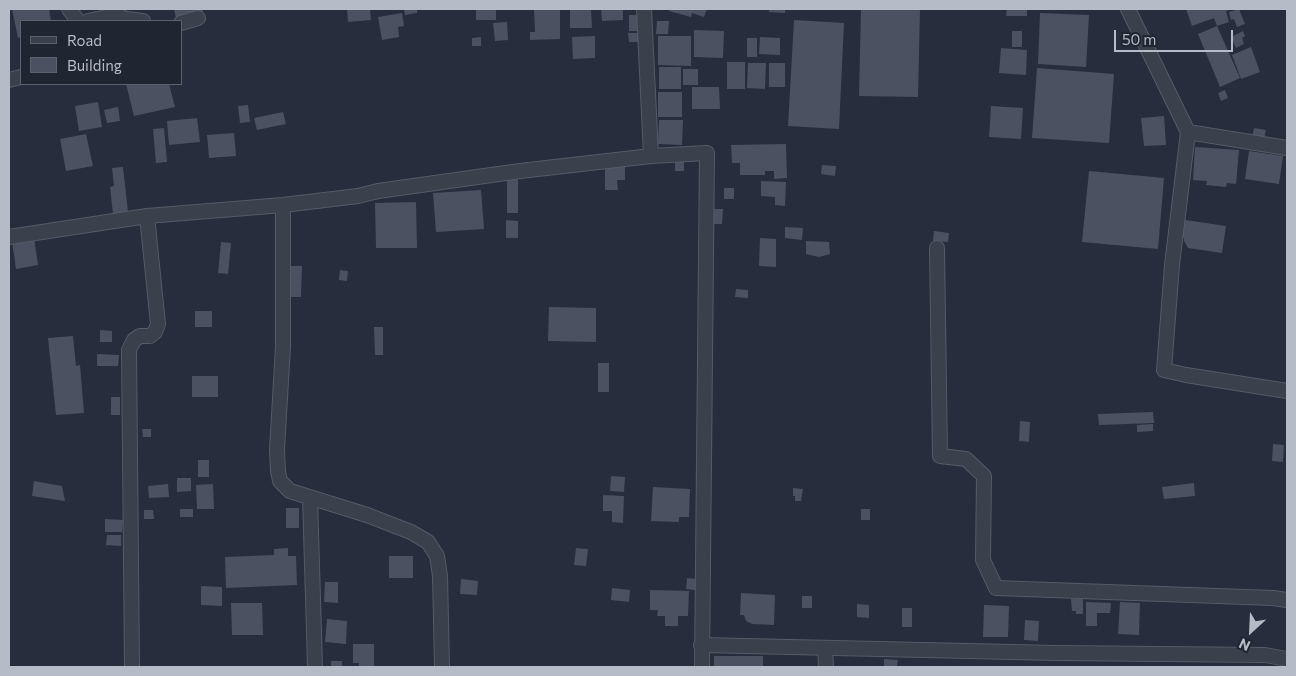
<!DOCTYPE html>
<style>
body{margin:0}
#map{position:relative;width:1296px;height:676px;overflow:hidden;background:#262d3c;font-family:Commissioner,sans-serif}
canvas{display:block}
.frame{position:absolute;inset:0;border:10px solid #b5bbc7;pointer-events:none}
.legend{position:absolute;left:20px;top:20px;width:162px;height:65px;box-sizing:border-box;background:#1f2531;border:1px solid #5b616d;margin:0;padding:6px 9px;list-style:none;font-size:15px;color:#b5bbc7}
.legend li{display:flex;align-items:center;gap:10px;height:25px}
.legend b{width:25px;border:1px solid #5b616d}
.north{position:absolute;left:1226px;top:606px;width:50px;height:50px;-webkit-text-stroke:4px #1f2531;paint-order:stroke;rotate:205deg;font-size:14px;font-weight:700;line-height:20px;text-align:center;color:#b5bbc7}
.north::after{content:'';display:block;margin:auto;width:18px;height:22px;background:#b5bbc7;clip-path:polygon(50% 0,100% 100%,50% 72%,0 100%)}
.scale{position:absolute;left:1114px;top:30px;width:119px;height:22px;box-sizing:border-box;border:2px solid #b5bbc7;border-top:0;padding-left:6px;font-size:15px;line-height:18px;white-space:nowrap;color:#b5bbc7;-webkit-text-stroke:4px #1f2531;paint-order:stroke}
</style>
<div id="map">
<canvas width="1296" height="676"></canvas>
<div class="frame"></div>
<ul class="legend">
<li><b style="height:6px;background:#3a404c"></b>Road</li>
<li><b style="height:14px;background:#4a5262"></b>Building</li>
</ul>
<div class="north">N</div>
<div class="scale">50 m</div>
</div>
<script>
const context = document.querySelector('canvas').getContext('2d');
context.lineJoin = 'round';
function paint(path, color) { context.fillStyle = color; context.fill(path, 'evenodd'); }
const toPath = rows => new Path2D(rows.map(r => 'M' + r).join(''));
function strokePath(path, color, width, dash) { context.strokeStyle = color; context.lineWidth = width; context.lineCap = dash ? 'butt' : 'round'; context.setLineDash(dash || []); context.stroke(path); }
paint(toPath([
 [12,9,49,9,51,21,21,21,21,37,18,38],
 [174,9,202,9,203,11,176,18],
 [347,9,370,9,371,20,348,22],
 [404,9,417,9,417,13,405,15],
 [476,9,496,9,496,20,476,20],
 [560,9,560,39,530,40,530,32,535,32,534,10],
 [570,9,591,9,592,28,570,28],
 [601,9,623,9,623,20,602,21],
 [669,9,707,9,704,17,692,13,691,17,669,11],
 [769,9,785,9,785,13,769,12],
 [861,9,920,9,918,97,859,96],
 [1007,9,1027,9,1027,16,1006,16],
 [1186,9,1233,9,1226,11,1229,22,1217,26,1214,18,1192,26],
 [1239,9,1245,24,1237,27,1234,19,1231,20,1229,12],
 [402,13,404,26,398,27,399,37,382,40,378,17],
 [1040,13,1089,15,1086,67,1038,64],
 [629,15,639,15,639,31,629,31],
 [794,20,844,23,839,129,788,126],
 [657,21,669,21,668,34,656,34],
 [507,22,508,40,495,41,493,23],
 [1217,26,1240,78,1220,87,1198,34],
 [694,30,724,31,723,58,694,57],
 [1012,31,1022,31,1022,47,1012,47],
 [1243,31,1245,36,1242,38,1244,44,1236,48,1231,37],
 [628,33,639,33,639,42,629,42],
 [595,36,595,58,573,59,572,37],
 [658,36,691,36,691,66,658,65],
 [481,37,481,46,472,46,472,38],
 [760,37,780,38,780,55,759,54],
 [747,38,757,38,757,57,747,57],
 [1251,47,1260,72,1241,79,1232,55],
 [1001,48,1027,50,1026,75,999,73],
 [727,62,745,62,745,89,727,89],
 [748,63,766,63,765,89,747,88],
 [769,63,785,63,785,87,769,87],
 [659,67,681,67,681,89,659,89],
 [1037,68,1114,74,1109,143,1032,138],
 [683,69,698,69,698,85,683,85],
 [126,84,169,84,175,107,134,116],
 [692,87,719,87,720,109,692,109],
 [1225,90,1228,98,1221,101,1218,93],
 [658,92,682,92,682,117,658,117],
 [98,102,102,127,79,131,75,106],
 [248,105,250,122,240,123,238,106],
 [991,106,1023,108,1021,139,989,137],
 [118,107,120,121,107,123,104,110],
 [283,112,286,124,257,130,254,118],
 [1164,116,1166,145,1144,146,1141,118],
 [197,118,200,142,169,145,167,121],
 [659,120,683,120,682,145,658,144],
 [164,128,167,162,156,163,153,129],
 [1254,128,1266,130,1264,139,1252,138],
 [234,133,236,156,209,158,207,135],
 [86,134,93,166,66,171,60,139],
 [786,144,787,178,774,179,774,171,765,171,765,175,740,175,740,163,732,163,731,145],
 [1195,147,1239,150,1236,184,1227,183,1226,187,1206,185,1207,181,1193,180],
 [1249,151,1283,156,1279,184,1245,179],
 [675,160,684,160,684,171,675,171],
 [822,165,836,166,835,176,821,174],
 [123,167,128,212,113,214,110,187,114,186,112,168],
 [605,167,625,167,625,180,617,180,618,190,605,190],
 [1089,171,1164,178,1158,249,1082,242],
 [507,179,518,179,518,213,507,213],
 [761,181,786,182,785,206,775,205,775,197,761,196],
 [724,188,734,188,734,199,724,199],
 [481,190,484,229,436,232,433,193],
 [416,202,417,248,376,248,375,203],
 [713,209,723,209,722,224,713,224],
 [1179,219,1226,226,1222,253,1188,248,1184,241,1184,238,1177,237],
 [506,220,518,221,518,238,506,238],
 [785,227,803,228,802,240,785,238],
 [934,231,949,233,948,242,933,241],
 [34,237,38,265,16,269,12,241],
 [760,238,776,239,776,267,759,266],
 [806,241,829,242,830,254,819,257,806,254],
 [221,242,231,243,228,274,218,273],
 [291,266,302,266,301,297,290,297],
 [340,270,348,271,347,281,339,280],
 [736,289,748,290,748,298,735,297],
 [549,307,596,308,596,342,548,341],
 [195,311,212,311,212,327,195,327],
 [374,327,383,327,383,355,375,355],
 [100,330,112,331,112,342,100,342],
 [73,336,76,366,80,365,84,413,56,415,48,338],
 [97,354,119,355,118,366,97,366],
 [598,363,609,363,609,392,598,392],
 [192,376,218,376,218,397,192,397],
 [111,397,120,397,120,415,111,415],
 [1153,412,1154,423,1099,425,1098,414],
 [1020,421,1030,422,1029,442,1019,441],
 [1153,424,1153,431,1137,432,1137,425],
 [142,429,151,429,151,437,143,437],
 [1273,444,1284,445,1283,462,1272,461],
 [198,460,209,460,209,477,198,477],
 [611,476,625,477,624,492,610,491],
 [177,478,191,478,191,491,177,492],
 [34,481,62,486,65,501,32,496],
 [1194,483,1195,496,1164,499,1162,487],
 [168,484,169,497,149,498,148,486],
 [213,484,214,509,197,509,196,485],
 [653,487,690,489,689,517,679,517,679,522,651,521],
 [793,488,803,489,801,501,795,501,795,496,793,496],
 [603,495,624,496,623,523,612,522,612,511,603,511],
 [286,508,299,508,299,528,286,528],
 [180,509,193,509,193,517,180,517],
 [861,509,870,509,870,520,861,520],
 [144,510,153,510,154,519,144,519],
 [105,519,123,520,122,532,105,532],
 [107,535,121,535,121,546,106,545],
 [288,548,288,556,296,556,297,585,226,588,225,557,274,555,274,549],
 [576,548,588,549,586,566,574,565],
 [389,556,413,556,413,578,389,578],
 [687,578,696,579,695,590,686,589],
 [461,579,478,581,477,595,460,594],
 [325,582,338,582,338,603,324,602],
 [201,586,222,587,222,606,201,605],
 [612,588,630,590,629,602,611,600],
 [650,590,689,591,688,616,678,616,678,626,665,626,665,616,657,616,658,610,650,610],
 [741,593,775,595,774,625,752,624,746,621,744,615,740,615],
 [802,596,812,596,812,608,802,608],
 [1071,599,1083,599,1083,614,1076,614,1076,611,1072,611],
 [1086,602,1111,603,1110,613,1097,613,1097,626,1086,626],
 [1120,602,1140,603,1139,635,1118,634],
 [231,603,262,603,263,635,232,635],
 [857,604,869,605,869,618,857,617],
 [984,605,1009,606,1008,637,983,637],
 [902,608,912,608,912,627,902,627],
 [327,619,347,621,346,644,325,642],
 [1025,620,1039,621,1038,641,1024,640],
 [353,644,374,644,374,667,359,667,359,663,353,663],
 [714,656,763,656,763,667,714,667],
 [884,659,898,660,897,667,884,667],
 [331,661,342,661,342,667,331,667]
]), '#4a5262');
const minor = toPath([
 [69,9,78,21],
 [644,9,651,156],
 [1128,9,1188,132,1172,265,1164,370,1186,375,1287,391],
 [88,21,116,15,126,19,143,21],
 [181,23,198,18],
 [9,80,21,77],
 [1188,132,1287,148],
 [283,205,283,346,277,450,278,471,280,481,290,491,367,515,411,532,428,542,437,556,440,576,442,667],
 [9,237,147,216,283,205,358,196,378,191,520,171,651,156,707,153,702,667],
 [937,248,940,456,966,459,984,476,983,560,996,588,1273,598,1287,600],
 [310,497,315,667],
 [701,645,1057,653,1265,655,1287,659],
 [825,648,826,667],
 [132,667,129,350,134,340,140,336,150,336,155,332,158,324,147,216]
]);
strokePath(minor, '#555b67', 16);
strokePath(minor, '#3a404c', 14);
</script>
